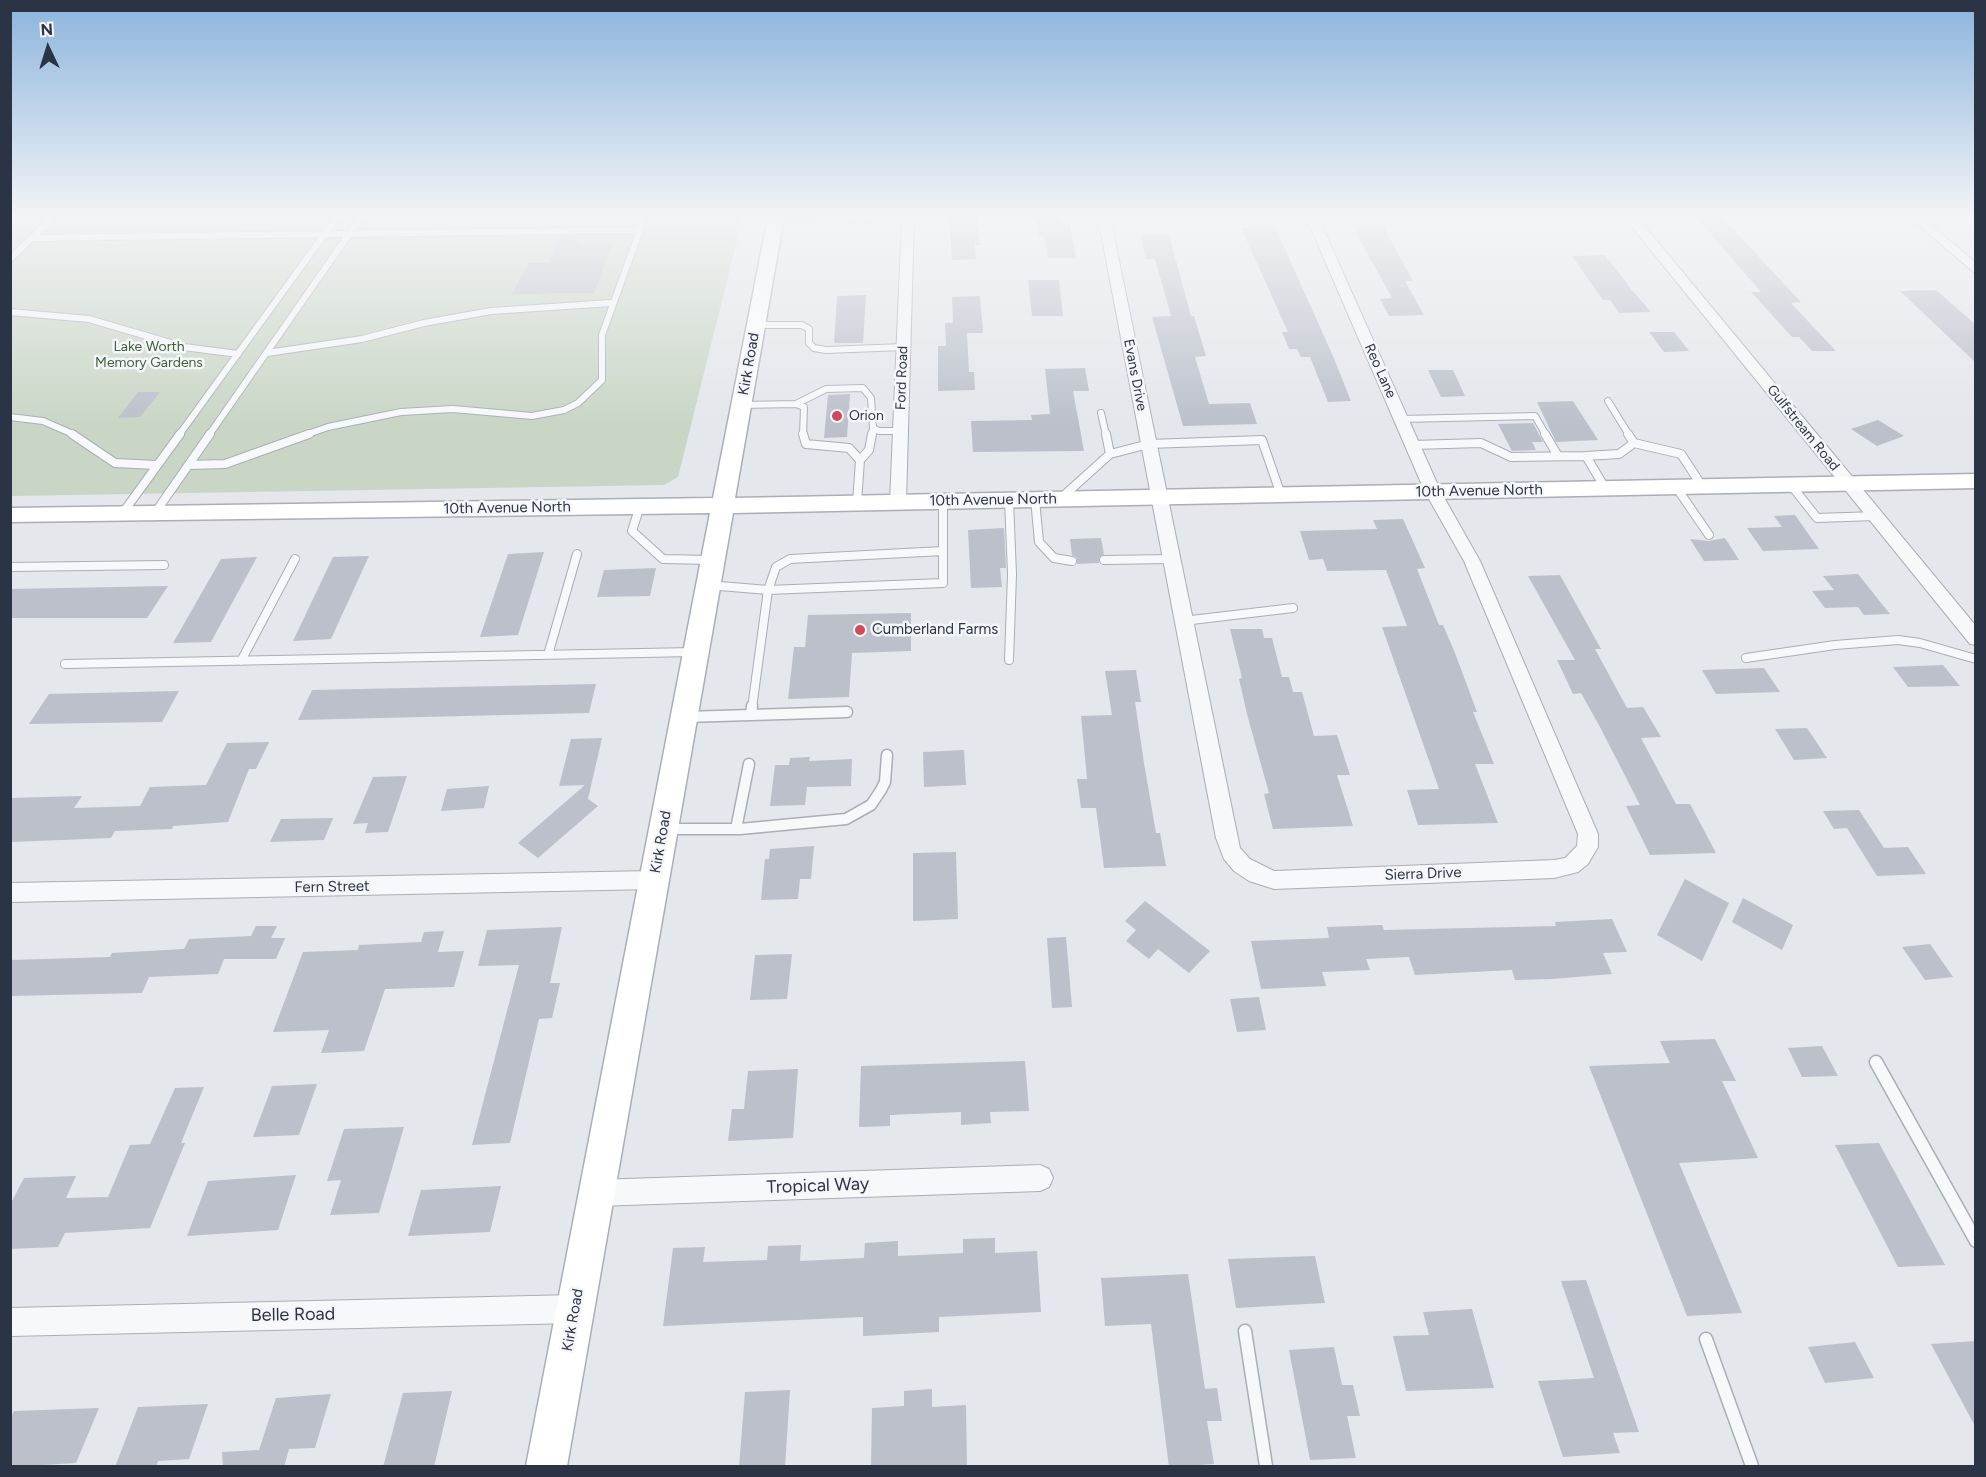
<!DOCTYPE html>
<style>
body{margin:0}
#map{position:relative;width:1986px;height:1477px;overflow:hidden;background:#e4e7ec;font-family:Figtree,sans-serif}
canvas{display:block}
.frame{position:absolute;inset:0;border:12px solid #2b3445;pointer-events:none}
.north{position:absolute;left:18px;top:18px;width:60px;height:60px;-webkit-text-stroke:4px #f4f6f9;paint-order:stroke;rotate:356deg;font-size:16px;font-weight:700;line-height:24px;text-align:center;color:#2b3445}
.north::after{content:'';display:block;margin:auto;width:21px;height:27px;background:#2b3445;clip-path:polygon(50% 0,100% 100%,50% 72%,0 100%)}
</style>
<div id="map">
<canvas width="1986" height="1477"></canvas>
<div class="frame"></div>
<div class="north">N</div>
</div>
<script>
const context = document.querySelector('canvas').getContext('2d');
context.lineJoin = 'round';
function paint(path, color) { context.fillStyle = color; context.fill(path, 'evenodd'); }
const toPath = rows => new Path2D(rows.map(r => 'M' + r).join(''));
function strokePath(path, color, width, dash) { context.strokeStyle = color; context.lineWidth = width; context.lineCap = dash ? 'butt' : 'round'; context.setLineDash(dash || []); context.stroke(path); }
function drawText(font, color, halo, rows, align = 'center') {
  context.font = font + ' Figtree,sans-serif'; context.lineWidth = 5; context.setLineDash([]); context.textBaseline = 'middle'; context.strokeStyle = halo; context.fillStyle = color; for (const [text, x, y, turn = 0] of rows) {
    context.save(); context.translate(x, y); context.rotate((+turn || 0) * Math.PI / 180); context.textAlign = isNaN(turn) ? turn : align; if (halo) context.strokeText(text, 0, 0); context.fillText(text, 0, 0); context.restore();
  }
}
paint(toPath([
 [10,217,743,217,678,477,664,485,11,496]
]), '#c9d6c5');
paint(toPath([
 [949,217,977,217,980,245,975,245,976,259,952,260],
 [1035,217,1061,217,1062,225,1070,224,1076,258,1048,258,1044,236,1039,236],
 [1696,217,1722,217,1801,302,1791,303,1836,351,1812,351,1799,337,1792,337,1751,292,1761,292],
 [1383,226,1413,281,1405,281,1424,315,1389,316,1380,299,1392,298,1355,231,1360,231,1358,227],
 [1275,227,1333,356,1351,401,1328,402,1310,357,1301,357,1297,349,1289,349,1282,332,1288,332,1241,228],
 [1140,235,1169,235,1191,316,1194,316,1206,356,1195,357,1209,404,1250,403,1257,424,1183,426,1152,317,1171,316,1155,259,1146,259],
 [559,239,579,239,578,243,613,242,594,293,512,294,528,263,549,263],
 [1605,255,1632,290,1651,312,1619,313,1610,300,1603,300,1572,256],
 [1028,280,1059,280,1063,316,1032,316],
 [1936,290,1976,325,1976,363,1900,291],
 [866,295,863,343,834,343,837,296],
 [980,296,983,333,967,333,969,372,974,372,975,390,938,391,938,346,946,346,945,323,953,323,952,297],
 [1649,332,1674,332,1689,351,1664,352],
 [1085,368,1089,391,1073,391,1084,451,973,452,971,421,1032,420,1031,415,1050,414,1045,369],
 [1428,370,1453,370,1465,396,1441,397],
 [138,392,160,392,140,417,118,418],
 [850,394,847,437,824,438,828,395],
 [1573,401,1598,440,1556,442,1537,402],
 [1878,420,1904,436,1877,446,1851,429],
 [1533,423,1543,442,1532,442,1536,450,1512,451,1498,424],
 [1795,515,1819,549,1763,551,1747,528,1782,527,1774,516],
 [1403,519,1425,568,1417,569,1439,625,1443,625,1455,653,1477,712,1473,712,1494,764,1475,764,1498,823,1418,825,1407,790,1439,789,1382,627,1407,626,1386,570,1327,571,1323,559,1309,560,1300,531,1377,529,1373,520],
 [1004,528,1006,568,1000,568,1002,587,971,588,968,530],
 [1101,538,1104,554,1099,558,1099,563,1077,564,1077,558,1072,555,1070,539],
 [1725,538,1739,560,1704,561,1690,539,1709,541],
 [544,552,518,635,480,637,508,554],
 [369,556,331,639,293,641,333,557],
 [257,557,211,642,173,643,221,559],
 [656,568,650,596,597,597,604,570],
 [1858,574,1890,614,1864,615,1858,607,1825,608,1812,591,1834,590,1823,576],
 [1560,575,1601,649,1595,649,1627,708,1643,707,1661,737,1641,738,1676,804,1690,804,1716,853,1650,855,1626,806,1640,805,1600,727,1581,693,1573,694,1557,660,1575,660,1528,576],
 [168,586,147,618,10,618,10,589],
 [911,613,911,651,852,653,849,697,788,699,794,647,805,647,808,615],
 [1230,629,1262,629,1264,638,1272,638,1282,677,1289,677,1293,692,1302,692,1314,736,1337,735,1350,775,1337,775,1353,826,1273,829,1264,794,1269,793,1248,718,1239,679,1242,678],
 [1943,665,1960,686,1908,687,1893,667],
 [1764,668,1780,692,1716,694,1702,670],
 [1136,670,1141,702,1135,702,1144,763,1156,833,1160,833,1166,866,1104,868,1096,808,1081,808,1077,779,1087,779,1081,716,1112,715,1105,671],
 [596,684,589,713,298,720,312,690],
 [179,691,162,722,29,724,49,694],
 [1807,728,1827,758,1794,760,1775,729],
 [602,738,588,799,598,806,538,858,518,843,585,785,559,786,571,739],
 [269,742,256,769,249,769,228,822,173,826,172,829,115,831,111,838,10,842,10,798,82,796,74,808,140,806,150,787,206,785,227,743],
 [964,750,966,785,924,787,923,752],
 [810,757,809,761,852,759,851,786,807,787,805,805,770,806,775,765,789,765,790,758],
 [407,776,388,832,365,833,368,823,353,824,373,777],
 [489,786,484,808,441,811,447,789],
 [1859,810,1884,848,1908,847,1926,874,1877,876,1847,828,1834,829,1823,811],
 [333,818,324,840,270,842,281,819],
 [814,846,811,879,800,879,798,899,761,900,765,859,769,859,770,849],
 [956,852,958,919,913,921,913,853],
 [1685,879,1729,903,1702,961,1657,935],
 [1743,898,1793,925,1782,950,1732,922],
 [1145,901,1210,951,1189,973,1158,949,1149,959,1126,941,1136,930,1125,921],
 [1612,919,1627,952,1603,953,1612,974,1552,979,1515,980,1512,970,1415,975,1409,957,1366,959,1370,970,1322,972,1326,986,1261,989,1251,941,1329,938,1327,927,1382,925,1384,930,1556,926,1555,922],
 [256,926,277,926,271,938,285,938,276,959,224,959,218,974,149,977,142,993,10,996,10,960,110,957,112,953,184,949,189,939,251,936],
 [562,927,550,983,560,983,552,1018,539,1019,510,1143,472,1145,519,965,478,966,487,930],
 [444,931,438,952,464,951,454,987,385,989,364,1051,321,1053,329,1030,273,1032,303,952,358,950,359,945,421,942,424,932],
 [1066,937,1072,1007,1052,1008,1047,938],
 [1930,944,1953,977,1925,980,1902,947],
 [792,954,787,999,750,1000,755,955],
 [1259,997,1266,1030,1237,1032,1230,999],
 [1715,1039,1736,1081,1722,1081,1758,1158,1679,1163,1742,1313,1687,1316,1589,1066,1670,1063,1660,1041],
 [1822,1046,1838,1076,1802,1077,1788,1048],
 [1025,1061,1029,1111,990,1112,991,1123,961,1125,961,1112,890,1115,890,1126,859,1127,861,1066],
 [798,1069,793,1138,728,1141,732,1109,744,1109,748,1071],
 [317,1084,299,1135,253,1137,272,1086],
 [204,1087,181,1143,185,1143,150,1228,65,1233,58,1247,10,1249,10,1205,24,1178,76,1176,66,1198,108,1197,130,1145,150,1144,175,1088],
 [404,1127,379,1213,330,1215,341,1180,327,1181,344,1129],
 [1879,1143,1945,1265,1898,1267,1835,1145],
 [296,1175,278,1230,187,1236,208,1181],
 [501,1186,490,1232,408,1236,421,1190],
 [995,1238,995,1253,1037,1251,1041,1312,939,1317,939,1332,863,1336,863,1317,663,1326,673,1248,705,1247,703,1262,767,1260,768,1246,801,1245,800,1261,864,1258,865,1243,898,1241,898,1256,963,1253,963,1239],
 [1315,1256,1325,1303,1236,1308,1228,1259],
 [1188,1274,1205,1389,1217,1388,1222,1421,1207,1421,1214,1464,1169,1467,1151,1324,1105,1326,1101,1278],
 [1586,1280,1639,1432,1613,1433,1620,1453,1563,1457,1538,1381,1594,1378,1561,1281],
 [1472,1309,1494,1388,1406,1391,1393,1336,1429,1335,1423,1312],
 [1976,1341,1976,1428,1931,1344],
 [1855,1342,1874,1378,1825,1383,1808,1347],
 [1334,1347,1342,1385,1353,1385,1360,1416,1347,1416,1356,1458,1310,1460,1289,1350],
 [932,1389,932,1407,966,1405,967,1467,871,1467,872,1408,904,1406,904,1391],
 [790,1390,785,1467,739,1467,745,1392],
 [452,1391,434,1467,383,1467,403,1393],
 [331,1394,315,1448,289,1449,284,1467,223,1467,222,1452,259,1450,276,1398],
 [208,1404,189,1459,158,1461,156,1467,115,1467,138,1407],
 [99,1408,76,1463,10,1467,10,1419,14,1411]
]), '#bbc0ca');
const laneFar3 = toPath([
 [776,220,907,219],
 [32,238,54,217],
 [10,259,32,238,640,230,644,217],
 [10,312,89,319,184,347,238,354],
 [756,325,802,325,809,329,809,343,814,348,826,350,903,347],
 [267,353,362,339,424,323,491,311,611,303],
 [1608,401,1629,435],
 [796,404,826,389,863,388,871,398,873,428,879,431,900,431],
 [741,405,796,404,804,407,803,435],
 [1101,413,1106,435],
 [10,417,43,421,75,435],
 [1401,419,1535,416,1546,435],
 [179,435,337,217],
 [209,435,361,217],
 [305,435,328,427,401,412,453,409,532,416,564,410,578,403,602,380,602,335,640,230],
 [872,435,873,428]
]);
const laneFar2 = toPath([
 [72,434,115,463,157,465],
 [803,434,806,444,849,448,860,460,857,503],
 [1106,434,1110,454],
 [1545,434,1558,456],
 [1634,443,1681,454,1702,486],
 [1412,445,1481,443,1511,457,1586,456,1605,488],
 [1586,456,1619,454,1634,443,1628,434],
 [860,460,869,450,872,434],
 [189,465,225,464,309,434],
 [1791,485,1817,518,1876,516],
 [1676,487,1709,535],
 [1035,499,1039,542,1054,558,1072,561],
 [1060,499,1110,454,1149,444,1262,440,1281,495],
 [1009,500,1012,574,1009,660],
 [943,501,943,551],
 [640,506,632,531,663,559,711,560],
 [155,513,210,434],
 [122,514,180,434],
 [943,551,943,583,768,590,776,567,790,559,943,551],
 [1104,560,1171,559],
 [10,567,164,565],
 [708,585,768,590,752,708],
 [1183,621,1293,608],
 [548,655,577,554],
 [1746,658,1835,645,1898,640,1920,643,1976,659],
 [241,661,295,559],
 [65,664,694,652]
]);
const laneFar1 = toPath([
 [751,715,752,706],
 [686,717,847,712],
 [666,829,740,829,846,819,871,805,881,790,885,782,887,755],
 [736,829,749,764]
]);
const lane = toPath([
 [1876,1062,1976,1241],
 [1245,1331,1266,1466],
 [1706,1339,1752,1466]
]);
const street = toPath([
 [902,217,914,217,906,502,898,507,890,502,902,217],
 [1098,217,1110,217,1240,848,1250,859,1274,871,1554,860,1565,858,1577,846,1578,834,1464,561,1425,492,1306,217,1318,217,1441,492,1480,561,1598,834,1598,847,1588,864,1578,872,1554,878,1274,889,1249,881,1234,871,1224,859,1216,838,1098,217],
 [1624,217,1637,217,1976,626,1976,645,1970,644,1624,217],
 [1909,217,1922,217,1976,263,1976,274,1909,217],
 [654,871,662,873,665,880,662,887,654,889,10,902,10,883,654,871],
 [1040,1165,1049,1169,1053,1178,1049,1187,1040,1191,596,1206,587,1202,583,1193,587,1184,596,1180,1040,1165],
 [575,1295,585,1299,589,1309,585,1319,575,1323,10,1336,10,1308,575,1295]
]);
const secondary = toPath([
 [768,217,784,217,735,498,1976,474,1976,488,733,513,567,1466,526,1466,710,513,10,522,10,508,713,498,768,217]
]);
strokePath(laneFar3, '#a9aeb7', 8);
strokePath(laneFar2, '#a9aeb7', 10);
strokePath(laneFar1, '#a9aeb7', 13);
strokePath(lane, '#a9aeb7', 15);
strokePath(street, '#a9aeb7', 2);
strokePath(secondary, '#a9aeb7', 3);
strokePath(laneFar3, '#f7f8fa', 6);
strokePath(laneFar2, '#f7f8fa', 8);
strokePath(laneFar1, '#f7f8fa', 10);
strokePath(lane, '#f7f8fa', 12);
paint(street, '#f7f8fa');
paint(secondary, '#fff');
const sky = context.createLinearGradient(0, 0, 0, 424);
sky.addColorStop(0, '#8bb4dd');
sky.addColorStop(0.51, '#f3f4f6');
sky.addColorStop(1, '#f3f4f600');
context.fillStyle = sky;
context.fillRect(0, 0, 1986, 424);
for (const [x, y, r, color] of [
 [837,416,6,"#d1495b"],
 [860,630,6,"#d1495b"]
]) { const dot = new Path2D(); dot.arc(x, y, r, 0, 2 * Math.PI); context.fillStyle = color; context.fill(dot); strokePath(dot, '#f4f6f9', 2); }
drawText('14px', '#3f6138', '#f4f6f9', [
 ["Lake Worth",149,347],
 ["Memory Gardens",149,363]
]);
drawText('14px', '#2b3445', '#f4f6f9', [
 ["Reo Lane",1380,371,66],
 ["Evans Drive",1135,375,79],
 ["Ford Road",902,378,-88],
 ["Gulfstream Road",1803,428,51]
]);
drawText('14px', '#2b3445', '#f4f6f9', [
 ["Orion",849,416]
], 'left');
drawText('15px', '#2b3445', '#f4f6f9', [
 ["Kirk Road",749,364,-80],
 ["10th Avenue North",1479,491,-1],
 ["10th Avenue North",993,500,-1],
 ["10th Avenue North",507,508,-1],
 ["Kirk Road",661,842,-80],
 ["Sierra Drive",1423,874,-2],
 ["Fern Street",332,887,-1],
 ["Kirk Road",573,1320,-80]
]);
drawText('15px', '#2b3445', '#f4f6f9', [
 ["Cumberland Farms",872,630]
], 'left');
drawText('18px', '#2b3445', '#f4f6f9', [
 ["Tropical Way",818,1186,-2],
 ["Belle Road",293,1315,-1]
]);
</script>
